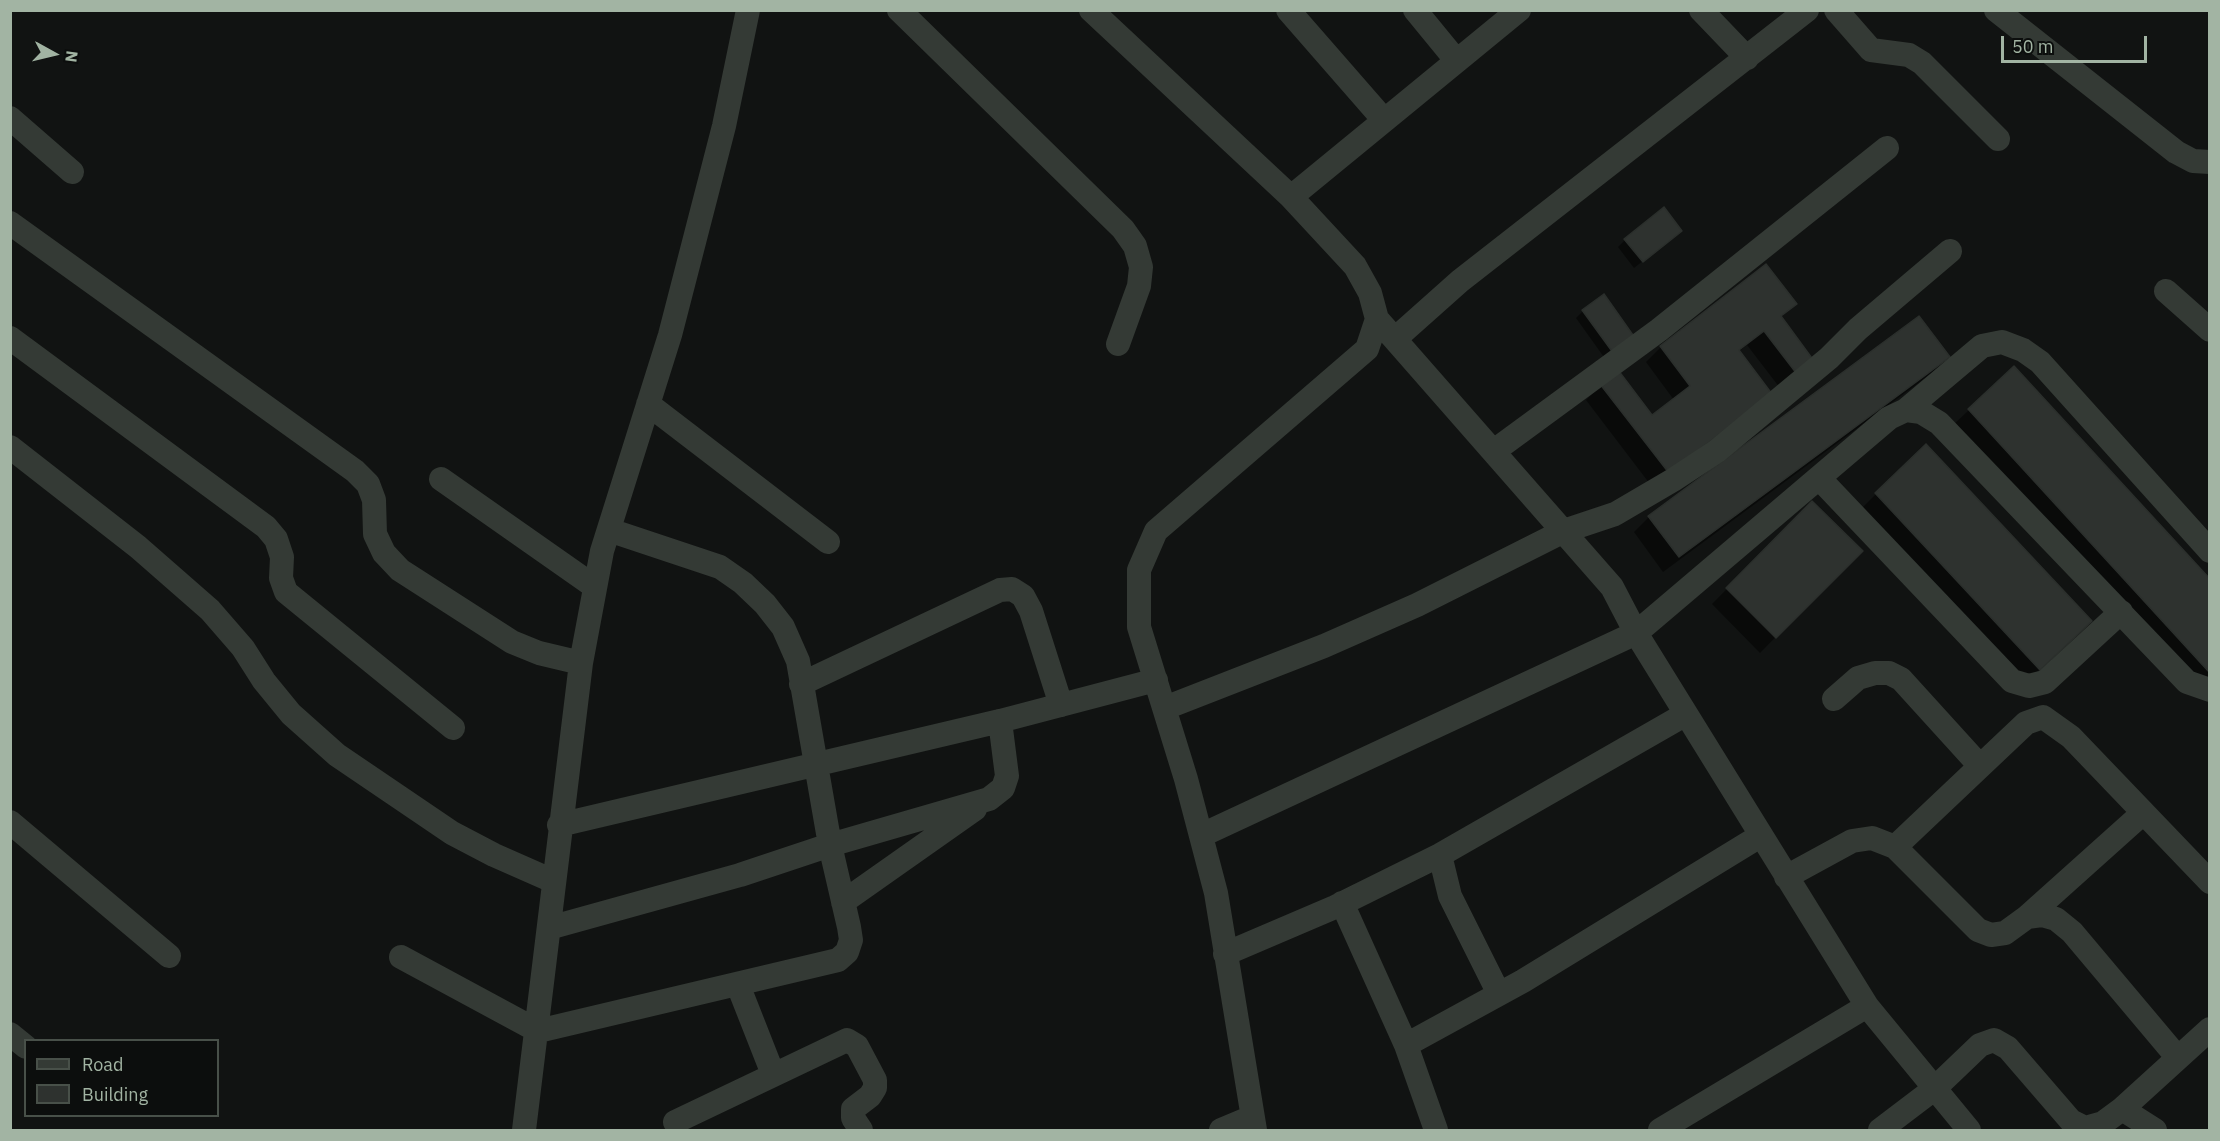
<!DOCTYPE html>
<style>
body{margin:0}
#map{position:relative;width:2220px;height:1141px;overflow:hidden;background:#111312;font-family:"IBM Plex Sans",sans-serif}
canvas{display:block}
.frame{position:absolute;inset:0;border:12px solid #a2b4a3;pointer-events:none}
.legend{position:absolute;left:24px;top:1039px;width:195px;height:78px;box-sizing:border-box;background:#0c0e0d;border:2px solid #485049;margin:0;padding:8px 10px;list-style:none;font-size:18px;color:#a2b4a3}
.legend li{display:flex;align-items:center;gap:12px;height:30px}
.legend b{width:30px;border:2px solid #485049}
.north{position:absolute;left:24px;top:24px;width:60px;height:60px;-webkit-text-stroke:4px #0c0e0d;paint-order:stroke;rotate:98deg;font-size:16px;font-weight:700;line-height:24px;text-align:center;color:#a2b4a3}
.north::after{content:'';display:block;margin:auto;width:21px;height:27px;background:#a2b4a3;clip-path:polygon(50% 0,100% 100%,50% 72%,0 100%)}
.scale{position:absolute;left:2001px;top:36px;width:146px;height:27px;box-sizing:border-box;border:3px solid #a2b4a3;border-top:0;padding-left:8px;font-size:18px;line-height:21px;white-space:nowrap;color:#a2b4a3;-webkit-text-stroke:4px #0c0e0d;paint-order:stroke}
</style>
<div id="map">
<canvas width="2220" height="1141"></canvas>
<div class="frame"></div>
<ul class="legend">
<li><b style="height:8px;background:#343a35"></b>Road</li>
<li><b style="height:16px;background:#2e322f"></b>Building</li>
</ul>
<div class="north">N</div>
<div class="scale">50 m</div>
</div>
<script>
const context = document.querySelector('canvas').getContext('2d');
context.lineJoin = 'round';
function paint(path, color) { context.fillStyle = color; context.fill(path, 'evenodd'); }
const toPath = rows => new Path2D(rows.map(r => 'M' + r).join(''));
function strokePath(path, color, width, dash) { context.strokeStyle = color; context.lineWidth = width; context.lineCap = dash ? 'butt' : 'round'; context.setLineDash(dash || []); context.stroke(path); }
paint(toPath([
 [1672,238,1634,268,1618,247,1625,240],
 [1795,304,1780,318,1812,360,1780,388,1747,345,1738,352,1770,394,1653,488,1586,400,1601,385,1652,417,1674,400,1646,362,1661,347],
 [1583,311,1633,338,1606,360,1576,318],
 [1948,357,1932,373,1663,572,1634,532,1649,517],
 [2014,368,2210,581,2210,684,2199,694,1953,425],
 [1876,494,2074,637,2024,684,1861,509],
 [1812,503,1860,551,1760,653,1712,604]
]), '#0007');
const building = toPath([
 [1664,207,1682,231,1643,262,1624,239,1664,207],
 [1766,264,1797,304,1781,316,1814,361,1797,374,1764,331,1739,350,1772,394,1669,473,1600,384,1618,370,1652,415,1690,386,1660,346,1766,264],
 [1604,294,1635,338,1614,354,1582,310,1604,294],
 [1919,316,1950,357,1679,557,1648,516,1919,316],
 [2014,366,2210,579,2210,673,1968,409,2014,366],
 [1926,444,2092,621,2040,670,1875,493,1926,444],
 [1812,501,1863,551,1776,638,1726,588,1812,501]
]);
paint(building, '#2e322f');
strokePath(building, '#2b2f2c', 1.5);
strokePath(toPath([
 [899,10,1123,229,1135,246,1141,267,1139,286,1118,344],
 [1091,10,1291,197,1355,266,1370,293,1377,319,1367,349,1156,531,1139,570,1139,627,1186,779,1216,893,1255,1130],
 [1288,10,1384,120],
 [1415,10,1456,60],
 [1701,10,1747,58],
 [1836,10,1871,50,1909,55,1922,63,1998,139],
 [1996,10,2176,152,2193,161,2210,162],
 [10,118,72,172],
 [1291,197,1519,10],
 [10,223,355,471,368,484,374,500,375,534,384,553,400,570,512,642,539,653,581,663],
 [2166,291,2210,330],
 [1377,319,1612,587,1636,633,1867,1006,1969,1130],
 [10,338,266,527,276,539,282,557,281,578,286,592,453,728],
 [1396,338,1460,281,1807,10],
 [648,404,828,542],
 [1906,410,1982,346,2002,342,2023,350,2040,362,2210,551],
 [10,447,138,547,210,610,243,648,264,681,291,714,337,755,452,833,494,855,553,881],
 [1494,451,1659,330,1887,148],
 [1819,478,2012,681,2029,686,2045,682,2121,612],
 [441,479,595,587],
 [801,684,1000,590,1012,589,1023,596,1031,611,1061,705],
 [1834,699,1858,678,1875,673,1889,673,1901,679,1980,766],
 [1165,708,1324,646,1417,605,1564,531,1615,514,1673,480,1717,451,1829,358,1858,329,1950,251],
 [10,822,169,956],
 [559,825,1000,721,1156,680],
 [1202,835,1636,633,1889,418,1906,410,1921,412,1939,423,2187,682,2210,690],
 [1895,847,2026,723,2043,717,2071,737,2210,882],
 [1440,855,1450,896,1499,994],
 [1786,877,1852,841,1872,838,1895,847,1978,930,1991,935,2005,933,2027,917,2042,915,2056,919,2072,932,2178,1058],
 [843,902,975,809],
 [1342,903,1406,1045,1436,1130],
 [2027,917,2143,813],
 [549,928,740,875,830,845,989,799,1003,788,1007,776,1000,721],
 [1225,954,1335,907,1440,855,1686,714],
 [401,957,538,1031,838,960,847,952,851,940,849,927,830,845,798,661,783,627,765,604,743,583,720,567,609,530],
 [738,985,773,1074],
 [10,1034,26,1047],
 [1406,1045,1523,981,1760,836],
 [2122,1109,2155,1130],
 [675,1122,847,1040,857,1046,875,1080,875,1088,870,1096,853,1109,853,1118,861,1130],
 [524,1130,581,663,602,551,670,335,724,126,748,10],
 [1221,1130,1252,1117],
 [1660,1130,1867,1006],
 [1880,1130,1934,1089,1980,1045,1994,1040,2008,1048,2071,1121,2085,1128,2103,1123,2122,1109,2210,1029]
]), '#343a35', 24);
</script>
